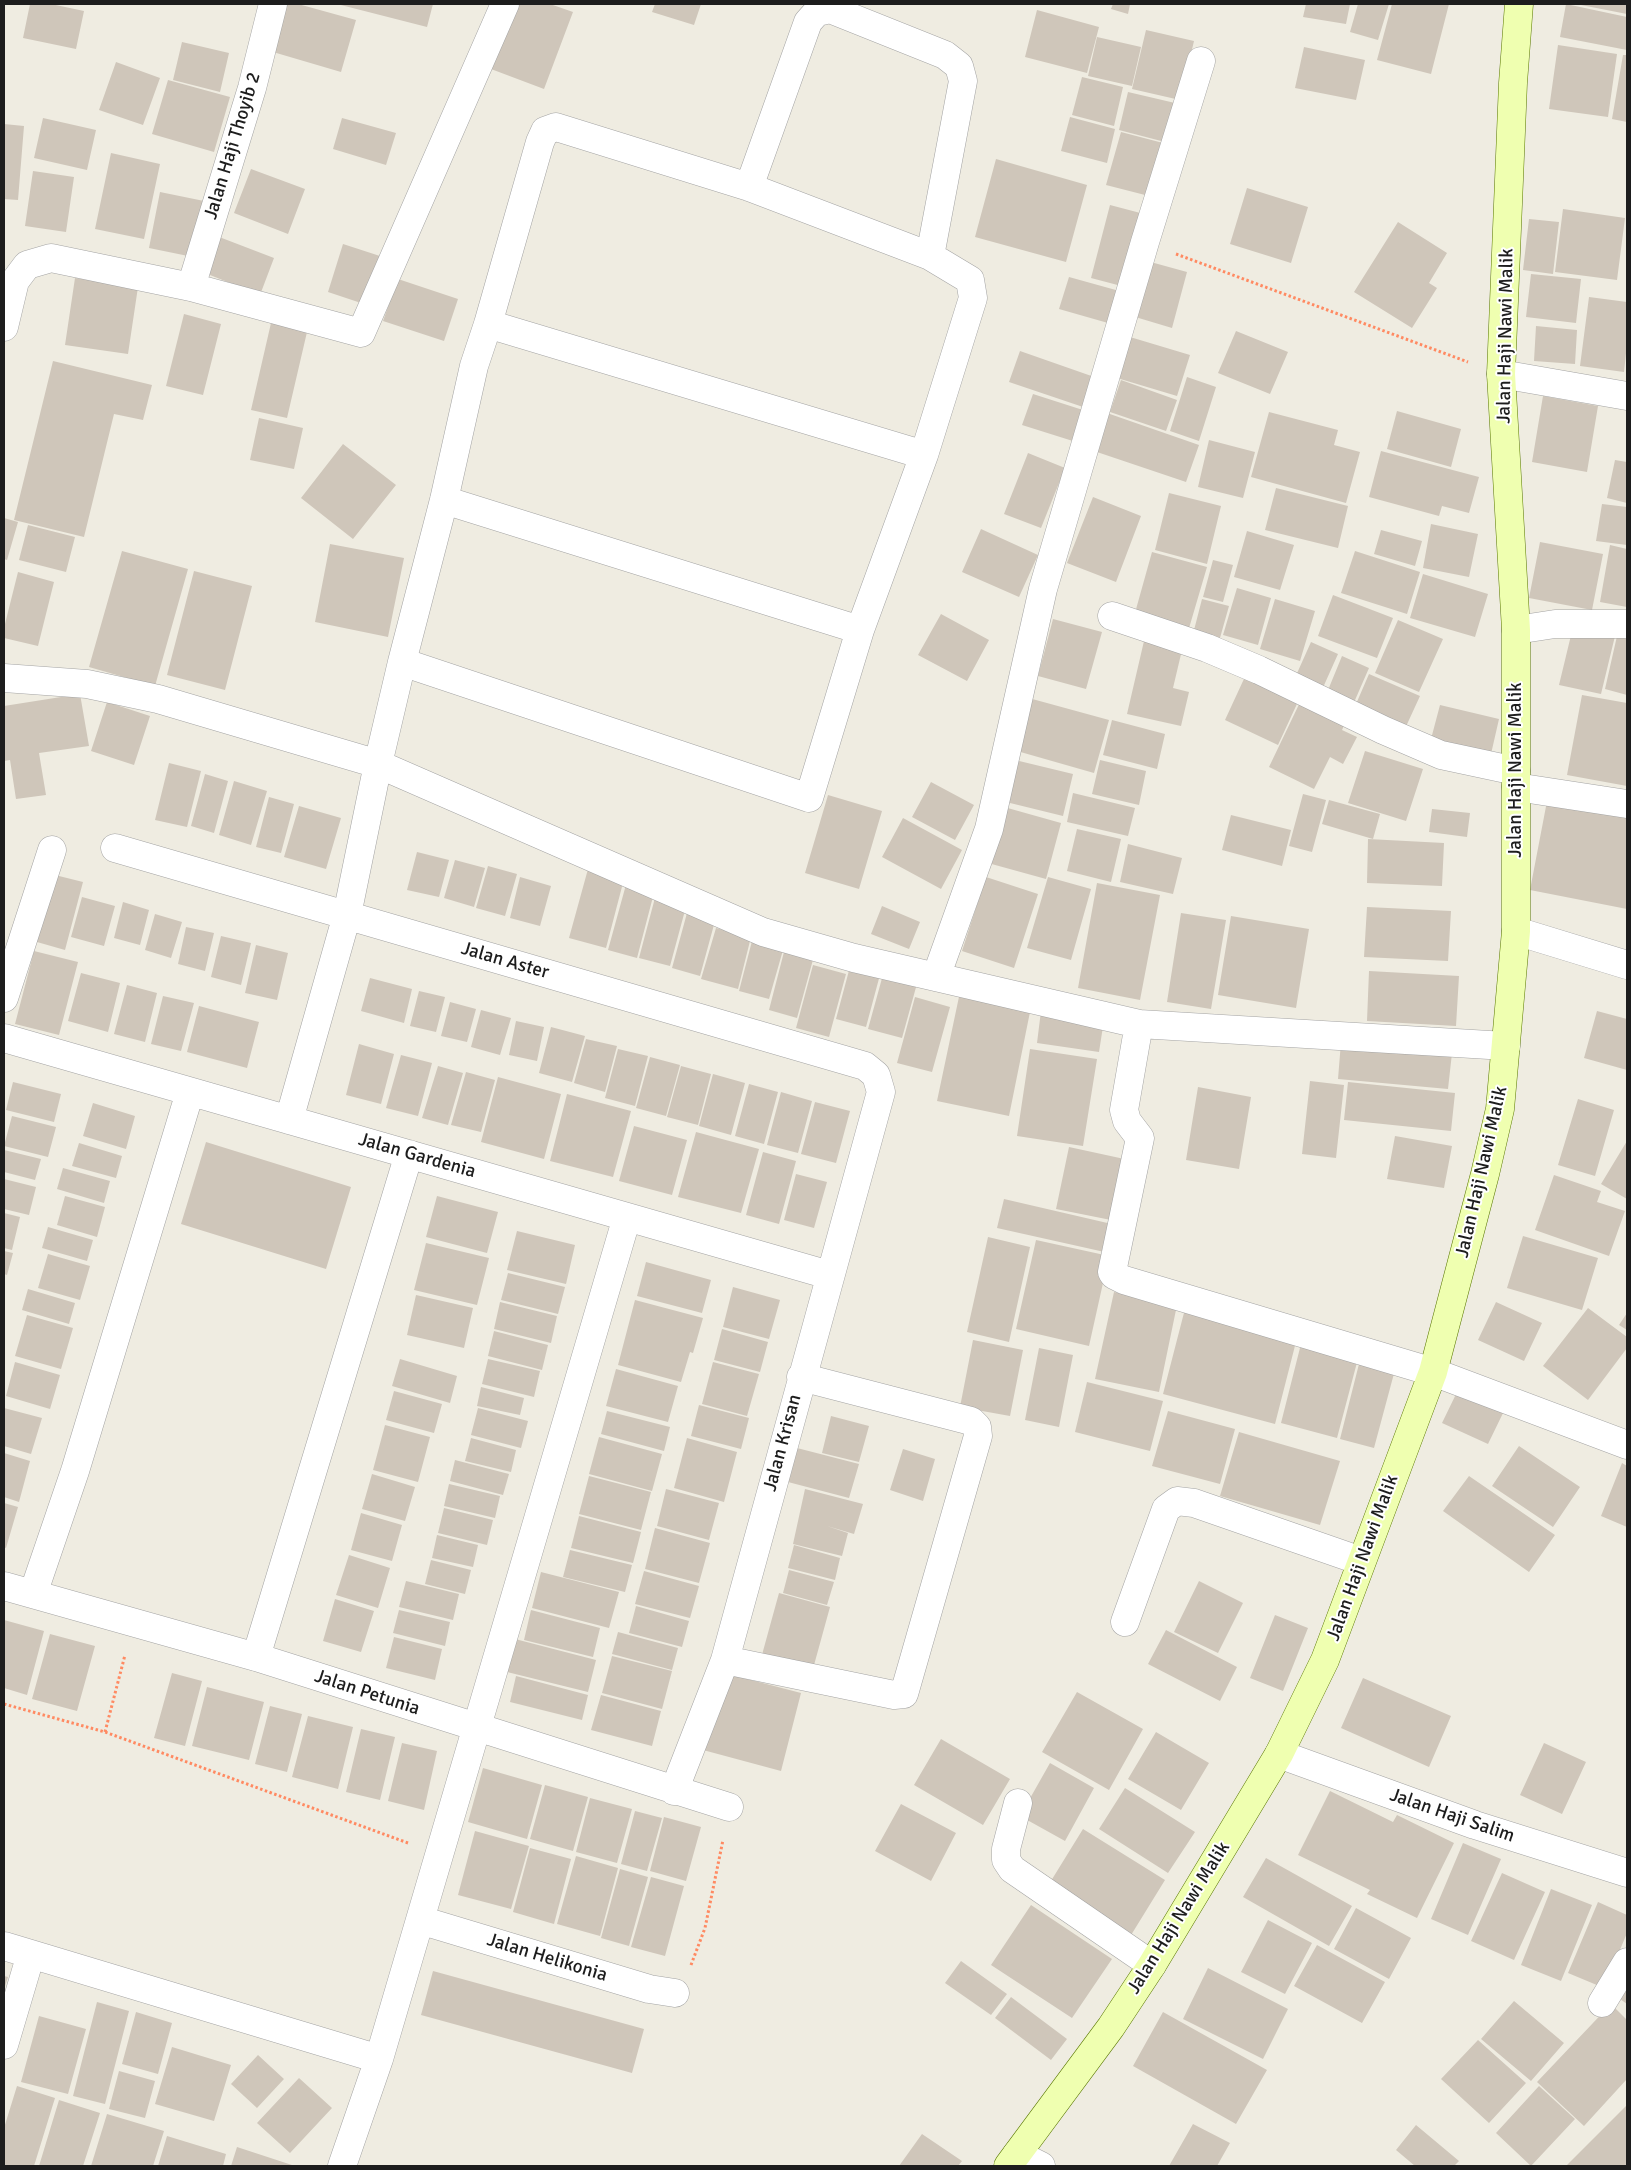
<!DOCTYPE html>
<style>
body{margin:0}
#map{position:relative;width:1631px;height:2170px;overflow:hidden;background:#efece1;font-family:Signika,sans-serif}
canvas{display:block}
.frame{position:absolute;inset:0;border:5px solid #1d1d1d;pointer-events:none}
</style>
<div id="map">
<canvas width="1631" height="2170"></canvas>
<div class="frame"></div>
</div>
<script>
const context = document.querySelector('canvas').getContext('2d');
context.lineJoin = 'round';
function paint(path, color) { context.fillStyle = color; context.fill(path, 'evenodd'); }
const toPath = rows => new Path2D(rows.map(r => 'M' + r).join(''));
function strokePath(path, color, width, dash) { context.strokeStyle = color; context.lineWidth = width; context.lineCap = dash ? 'butt' : 'round'; context.setLineDash(dash || []); context.stroke(path); }
function drawText(font, color, halo, rows, align = 'center') {
  context.font = font + ' Signika,sans-serif'; context.lineWidth = 4; context.setLineDash([]); context.textBaseline = 'middle'; context.strokeStyle = halo; context.fillStyle = color; for (const [text, x, y, turn = 0] of rows) {
    context.save(); context.translate(x, y); context.rotate((+turn || 0) * Math.PI / 180); context.textAlign = isNaN(turn) ? turn : align; if (halo) context.strokeText(text, 0, 0); context.fillText(text, 0, 0); context.restore();
  }
}
paint(toPath([
 [30,4,51,4,84,11,76,49,23,38],
 [286,4,298,4,356,20,341,72,273,52],
 [337,4,433,4,427,27],
 [506,4,550,4,573,12,544,89,483,66],
 [655,4,701,4,694,25,652,12],
 [1113,4,1130,4,1128,14,1111,9],
 [1306,4,1350,4,1346,24,1303,17],
 [1358,4,1389,4,1378,40,1350,32],
 [1392,4,1449,4,1431,74,1377,60],
 [1566,4,1627,17,1627,50,1560,37],
 [1581,4,1627,4,1627,14,1581,5],
 [1037,10,1099,27,1087,73,1025,57],
 [1146,30,1194,41,1180,100,1132,89],
 [1097,37,1141,47,1132,86,1088,76],
 [182,42,229,53,220,92,173,80],
 [1558,45,1617,54,1608,117,1549,109],
 [1304,47,1365,60,1356,100,1295,88],
 [1623,55,1627,55,1627,122,1612,119],
 [116,62,160,78,143,125,99,110],
 [1082,77,1123,87,1114,126,1072,115],
 [168,80,230,97,214,152,152,134],
 [1128,92,1175,103,1165,142,1119,130],
 [1070,117,1115,129,1107,163,1061,151],
 [43,118,96,130,87,170,34,158],
 [342,118,396,133,386,165,333,149],
 [4,124,24,126,18,200,4,199],
 [1121,132,1163,143,1149,196,1106,185],
 [111,153,160,164,144,239,95,229],
 [996,159,1087,185,1066,262,975,237],
 [251,169,305,189,288,234,234,213],
 [33,171,74,177,66,232,25,226],
 [1247,188,1308,207,1291,263,1230,244],
 [160,192,204,201,193,257,149,248],
 [1110,205,1148,215,1129,288,1091,278],
 [1563,209,1625,218,1617,280,1555,272],
 [1529,219,1559,222,1553,274,1523,270],
 [1398,222,1447,253,1429,283,1437,288,1412,328,1354,292],
 [214,235,274,258,260,295,200,271],
 [343,244,383,257,367,305,328,292],
 [1147,261,1187,272,1172,328,1132,316],
 [1531,274,1581,279,1576,323,1526,317],
 [1069,277,1123,292,1115,325,1059,309],
 [75,278,138,287,128,354,65,345],
 [398,279,458,299,444,341,383,321],
 [1589,297,1627,302,1627,344,1624,372,1580,366],
 [184,314,221,324,203,395,166,386],
 [271,323,307,332,287,418,251,410],
 [1536,326,1577,330,1575,364,1534,361],
 [1236,331,1288,352,1270,394,1218,373],
 [1130,337,1190,355,1177,396,1117,378],
 [1020,351,1100,379,1089,409,1009,382],
 [53,361,152,385,143,420,114,414,84,537,14,520],
 [1187,377,1216,387,1199,441,1170,431],
 [1121,380,1177,400,1166,431,1110,412],
 [1033,394,1086,411,1076,442,1022,425],
 [1543,396,1598,406,1587,472,1532,462],
 [1397,411,1461,429,1451,467,1387,449],
 [1269,412,1338,430,1334,445,1360,452,1346,503,1251,477],
 [1107,413,1199,445,1186,482,1094,451],
 [259,418,303,428,294,469,250,460],
 [1209,440,1255,452,1243,498,1198,487],
 [343,444,396,485,353,539,301,498],
 [1381,451,1479,477,1469,513,1442,506,1439,516,1369,497],
 [1028,453,1065,468,1041,528,1004,514],
 [1615,460,1627,462,1627,503,1607,498],
 [1276,488,1348,506,1338,548,1265,530],
 [1169,493,1221,506,1207,564,1155,550],
 [1093,497,1141,516,1116,582,1067,563],
 [1602,504,1627,507,1627,545,1596,541],
 [4,518,18,522,7,560,4,559],
 [1431,524,1478,534,1469,577,1423,568],
 [28,525,75,537,66,572,19,560],
 [981,529,1038,555,1019,597,962,572],
 [1381,530,1422,541,1415,566,1374,554],
 [1247,531,1294,545,1280,590,1234,577],
 [1540,542,1603,554,1592,610,1529,598],
 [330,544,404,558,388,637,315,622],
 [1610,545,1627,549,1627,607,1600,602],
 [122,551,188,569,155,686,89,667],
 [1355,551,1420,572,1407,614,1341,593],
 [1152,552,1207,567,1187,635,1133,620],
 [1213,560,1233,565,1223,602,1203,597],
 [194,571,252,586,225,690,167,675],
 [18,572,54,582,38,646,4,638,4,628],
 [1423,574,1488,594,1475,637,1410,618],
 [1237,588,1271,598,1258,645,1223,635],
 [1333,595,1393,618,1377,658,1318,636],
 [1202,599,1229,606,1218,645,1192,638],
 [1275,599,1315,611,1300,661,1260,649],
 [941,614,989,640,967,681,918,655],
 [1053,619,1102,632,1086,689,1038,676],
 [1398,620,1443,639,1419,692,1375,673],
 [1573,627,1615,636,1601,694,1559,685],
 [1617,636,1627,639,1627,695,1605,689],
 [1144,641,1182,650,1173,688,1189,692,1181,726,1127,714],
 [1311,642,1338,654,1321,692,1294,680],
 [1342,656,1369,668,1352,707,1326,695],
 [1249,668,1302,693,1278,745,1225,720],
 [1369,674,1420,696,1403,733,1353,711],
 [80,694,89,746,39,753,46,795,16,799,10,760,4,761,4,706],
 [1582,695,1627,703,1627,786,1567,775],
 [1303,696,1348,717,1342,730,1357,737,1343,764,1330,757,1314,789,1269,767],
 [1025,697,1109,720,1094,773,1010,749],
 [107,702,150,716,134,765,91,751],
 [1440,705,1499,719,1491,754,1431,739],
 [1112,720,1165,734,1157,769,1103,755],
 [1365,751,1423,769,1406,821,1348,803],
 [1015,760,1073,774,1063,816,1006,802],
 [1100,760,1146,771,1139,805,1092,794],
 [169,763,201,771,187,827,155,820],
 [205,774,228,781,214,833,191,826],
 [234,781,267,791,251,845,219,835],
 [931,782,974,805,955,840,912,817],
 [1073,793,1135,808,1128,836,1067,822],
 [1303,794,1326,800,1312,852,1289,846],
 [828,795,882,811,859,889,805,873],
 [1548,796,1627,811,1627,909,1530,890],
 [269,797,294,804,281,853,256,847],
 [1329,800,1380,814,1373,839,1322,824],
 [299,806,341,818,326,869,284,857],
 [1004,807,1061,823,1046,879,988,863],
 [1432,809,1470,813,1467,837,1429,832],
 [1231,815,1291,830,1282,866,1222,850],
 [903,818,962,850,941,889,882,857],
 [1077,829,1121,839,1111,882,1067,871],
 [1368,839,1444,843,1442,886,1367,883],
 [1128,844,1182,858,1173,894,1120,882],
 [417,852,449,860,439,897,407,890],
 [455,860,485,868,474,907,444,898],
 [488,866,517,874,505,916,476,908],
 [588,869,624,879,606,948,569,938],
 [47,873,83,882,65,950,30,940],
 [520,877,551,886,540,926,510,918],
 [986,877,1038,894,1014,968,962,951],
 [1048,877,1091,889,1071,960,1027,948],
 [627,881,655,889,637,958,608,950],
 [1097,883,1160,895,1140,1000,1078,988],
 [656,894,687,903,670,966,639,958],
 [82,897,115,906,104,946,71,937],
 [123,902,149,910,140,945,114,938],
 [882,906,920,922,909,949,871,934],
 [1367,907,1451,911,1448,961,1364,957],
 [687,913,715,921,700,976,672,968],
 [1181,913,1226,920,1211,1009,1167,1002],
 [155,914,182,922,171,958,145,950],
 [1231,916,1309,929,1296,1008,1218,995],
 [186,927,214,933,205,971,178,964],
 [716,928,751,937,738,989,701,979],
 [221,936,251,943,241,985,211,977],
 [752,941,783,950,769,999,739,991],
 [256,945,288,953,277,1000,245,993],
 [785,948,814,956,797,1018,769,1010],
 [34,951,78,962,59,1035,15,1024],
 [851,963,881,971,866,1027,836,1019],
 [813,965,846,974,829,1037,796,1028],
 [884,971,918,980,902,1038,868,1029],
 [1369,971,1459,976,1456,1026,1367,1021],
 [81,973,120,983,108,1032,68,1021],
 [370,978,412,989,404,1023,361,1011],
 [127,985,157,993,145,1042,114,1034],
 [419,991,445,997,436,1032,410,1026],
 [960,992,1031,1007,1009,1116,937,1101],
 [163,996,194,1003,181,1051,151,1044],
 [915,997,950,1007,932,1072,897,1063],
 [450,1002,476,1009,467,1042,441,1036],
 [199,1006,259,1022,247,1068,187,1052],
 [481,1010,511,1018,500,1055,471,1047],
 [1041,1011,1104,1020,1099,1052,1037,1043],
 [1597,1011,1627,1019,1627,1070,1584,1058],
 [516,1021,544,1027,537,1061,509,1055],
 [551,1027,585,1036,572,1082,539,1073],
 [586,1039,617,1046,605,1092,574,1083],
 [1341,1042,1452,1053,1448,1089,1338,1079],
 [359,1044,394,1054,381,1104,346,1095],
 [618,1049,648,1056,635,1106,605,1098],
 [1030,1049,1097,1059,1083,1146,1017,1136],
 [401,1055,432,1063,418,1116,386,1108],
 [650,1057,680,1065,666,1116,636,1108],
 [438,1066,463,1073,448,1125,422,1118],
 [681,1066,711,1074,698,1125,667,1117],
 [466,1072,495,1080,481,1132,451,1125],
 [713,1074,745,1083,731,1135,699,1126],
 [498,1077,561,1094,544,1159,481,1142],
 [1310,1081,1344,1085,1336,1158,1302,1154],
 [13,1082,61,1094,54,1122,6,1110],
 [1348,1082,1455,1093,1451,1131,1344,1120],
 [749,1084,778,1092,764,1144,735,1136],
 [1198,1087,1251,1097,1239,1169,1186,1160],
 [781,1092,812,1101,798,1153,767,1145],
 [567,1094,631,1111,613,1177,550,1161],
 [1578,1099,1614,1110,1595,1176,1558,1165],
 [815,1102,850,1111,836,1163,801,1154],
 [93,1103,135,1116,126,1149,83,1136],
 [12,1116,56,1127,48,1157,4,1146],
 [634,1126,687,1140,672,1195,619,1181],
 [696,1132,759,1149,741,1213,678,1197],
 [1395,1136,1452,1146,1444,1188,1387,1179],
 [1627,1141,1627,1199,1601,1184],
 [206,1142,351,1187,326,1269,181,1224],
 [79,1143,122,1156,116,1178,72,1166],
 [1069,1147,1129,1160,1116,1221,1056,1209],
 [4,1150,41,1159,35,1180,4,1172],
 [763,1152,796,1161,779,1224,746,1215],
 [63,1168,110,1181,104,1203,57,1189],
 [796,1174,827,1182,814,1228,784,1220],
 [1554,1175,1601,1191,1597,1202,1625,1211,1609,1256,1535,1230],
 [4,1179,36,1187,29,1215,4,1209],
 [65,1196,105,1207,97,1237,57,1225],
 [437,1196,498,1212,487,1253,426,1237],
 [1004,1199,1116,1225,1109,1253,997,1228],
 [4,1213,20,1217,12,1250,4,1248],
 [48,1227,93,1240,87,1261,42,1248],
 [517,1231,575,1245,566,1284,507,1270],
 [1523,1236,1598,1258,1582,1310,1507,1288],
 [988,1237,1030,1247,1009,1342,967,1332],
 [1036,1240,1109,1256,1089,1346,1016,1329],
 [426,1243,489,1258,477,1305,414,1290],
 [4,1251,13,1253,7,1275,4,1274],
 [48,1254,90,1266,80,1300,38,1288],
 [646,1262,711,1280,702,1313,637,1296],
 [508,1273,565,1287,558,1314,501,1300],
 [733,1287,780,1300,769,1339,723,1327],
 [28,1289,75,1303,69,1324,22,1310],
 [1114,1292,1177,1305,1159,1392,1095,1379],
 [416,1295,473,1308,464,1348,407,1335],
 [635,1300,703,1318,693,1353,690,1352,681,1382,618,1365],
 [500,1302,557,1316,551,1343,494,1329],
 [1496,1302,1542,1323,1524,1361,1478,1340],
 [1186,1305,1298,1334,1275,1424,1163,1394],
 [1588,1308,1627,1337,1627,1348,1588,1400,1543,1366],
 [1627,1313,1627,1330,1619,1325],
 [27,1315,73,1328,61,1369,15,1356],
 [722,1329,768,1342,760,1372,714,1360],
 [494,1331,548,1345,542,1370,488,1356],
 [1303,1336,1360,1351,1337,1438,1281,1423],
 [973,1340,1023,1350,1010,1416,960,1407],
 [1039,1348,1073,1355,1059,1427,1025,1420],
 [1361,1356,1396,1366,1374,1448,1340,1439],
 [400,1359,457,1376,450,1403,392,1386],
 [488,1359,540,1371,534,1397,482,1384],
 [15,1362,60,1375,50,1409,6,1396],
 [713,1362,759,1374,747,1416,702,1404],
 [616,1369,678,1386,668,1422,606,1406],
 [1087,1382,1163,1401,1150,1451,1075,1432],
 [481,1387,524,1398,520,1415,477,1406],
 [1458,1390,1504,1411,1488,1444,1442,1423],
 [394,1391,442,1404,434,1433,386,1420],
 [699,1405,749,1418,741,1449,691,1436],
 [4,1408,42,1418,31,1454,4,1446],
 [478,1408,528,1421,521,1448,471,1435],
 [607,1411,670,1427,664,1451,601,1434],
 [1168,1411,1235,1429,1220,1484,1152,1466],
 [831,1416,869,1426,859,1462,822,1453],
 [385,1425,430,1437,418,1482,373,1470],
 [1239,1432,1340,1461,1320,1525,1220,1496],
 [599,1437,662,1454,652,1491,589,1474],
 [471,1438,516,1450,511,1472,465,1461],
 [687,1438,737,1452,724,1502,674,1488],
 [1519,1446,1580,1487,1553,1527,1492,1486],
 [797,1448,859,1464,849,1498,788,1482],
 [903,1449,935,1459,923,1501,890,1490],
 [4,1453,30,1461,19,1502,4,1497],
 [455,1460,509,1474,503,1495,450,1481],
 [1622,1463,1627,1466,1627,1527,1601,1516],
 [372,1474,415,1487,405,1521,362,1509],
 [589,1476,651,1492,641,1530,579,1514],
 [1469,1476,1555,1535,1529,1572,1443,1511],
 [449,1484,500,1496,495,1518,444,1506],
 [666,1489,719,1503,709,1540,657,1526],
 [805,1489,863,1504,854,1534,827,1526,848,1533,842,1556,793,1544],
 [4,1503,18,1507,6,1548,4,1547],
 [444,1508,493,1520,487,1545,438,1533],
 [361,1513,402,1525,392,1561,351,1550],
 [579,1516,641,1532,633,1563,571,1548],
 [655,1528,710,1543,699,1583,645,1569],
 [437,1535,478,1545,473,1567,432,1558],
 [794,1545,840,1558,835,1580,788,1568],
 [570,1550,632,1565,625,1592,563,1577],
 [349,1555,390,1568,378,1608,336,1595],
 [431,1560,471,1570,465,1594,425,1584],
 [789,1570,834,1582,827,1605,783,1593],
 [644,1571,699,1586,690,1618,635,1604],
 [541,1572,619,1592,609,1628,532,1608],
 [406,1581,459,1594,453,1620,399,1607],
 [1199,1581,1243,1603,1218,1653,1174,1632],
 [779,1593,830,1607,811,1676,760,1662],
 [335,1599,374,1611,361,1652,323,1641],
 [636,1606,689,1621,682,1647,629,1633],
 [399,1610,450,1622,445,1646,393,1633],
 [531,1610,600,1628,593,1657,524,1640],
 [1275,1615,1308,1628,1283,1691,1250,1678],
 [4,1620,44,1631,27,1695,4,1688],
 [1166,1630,1237,1667,1220,1701,1148,1664],
 [618,1632,678,1648,672,1670,612,1654],
 [50,1634,95,1646,77,1711,32,1699],
 [394,1637,442,1649,435,1680,386,1668],
 [515,1639,596,1660,588,1692,507,1672],
 [612,1656,672,1671,662,1709,602,1693],
 [172,1673,202,1681,185,1746,154,1738],
 [724,1673,801,1693,781,1771,703,1750],
 [516,1676,588,1695,582,1720,510,1702],
 [1363,1678,1451,1716,1429,1767,1341,1728],
 [207,1687,264,1702,249,1760,192,1746],
 [1077,1692,1143,1729,1109,1790,1042,1752],
 [601,1695,661,1711,652,1746,591,1730],
 [270,1706,302,1714,287,1772,255,1764],
 [308,1716,353,1727,338,1789,292,1777],
 [361,1729,395,1737,380,1800,346,1792],
 [1156,1732,1209,1763,1181,1810,1128,1779],
 [941,1739,1010,1779,983,1825,914,1785],
 [402,1743,437,1751,424,1810,388,1801],
 [1544,1743,1586,1762,1562,1814,1520,1795],
 [1050,1763,1094,1788,1065,1841,1020,1816],
 [483,1768,542,1785,527,1839,468,1822],
 [545,1785,588,1797,573,1851,530,1839],
 [1125,1788,1195,1832,1168,1873,1099,1829],
 [1330,1791,1393,1822,1397,1815,1454,1843,1417,1918,1367,1894,1370,1890,1298,1855],
 [590,1798,632,1809,617,1863,576,1852],
 [901,1804,956,1833,931,1881,875,1851],
 [635,1811,662,1818,647,1871,621,1864],
 [664,1817,701,1827,686,1881,650,1871],
 [1083,1829,1165,1880,1128,1940,1046,1889],
 [475,1831,529,1846,511,1909,458,1895],
 [1463,1843,1501,1859,1468,1935,1431,1919],
 [530,1848,571,1859,554,1924,513,1912],
 [576,1856,618,1868,600,1936,557,1924],
 [1266,1858,1352,1906,1329,1946,1243,1897],
 [620,1869,648,1877,629,1946,601,1938],
 [1502,1873,1545,1892,1514,1960,1471,1941],
 [651,1877,684,1886,665,1956,631,1947],
 [1551,1889,1592,1905,1561,1981,1521,1965],
 [1598,1902,1627,1915,1627,1933,1604,1988,1568,1973],
 [1031,1905,1112,1959,1072,2018,991,1965],
 [1356,1908,1411,1938,1389,1979,1334,1949],
 [1268,1920,1312,1943,1285,1994,1241,1972],
 [1317,1945,1385,1982,1362,2023,1294,1986],
 [961,1961,1007,1994,991,2015,945,1983],
 [1208,1968,1288,2009,1263,2059,1183,2019],
 [433,1971,644,2029,632,2073,421,2015],
 [1627,1974,1627,2004,1613,1994],
 [4,1976,8,1977,4,1989],
 [1011,1997,1067,2039,1051,2060,995,2018],
 [1514,2001,1564,2043,1531,2081,1481,2039],
 [97,2002,129,2011,105,2104,73,2096],
 [1611,2004,1627,2020,1627,2079,1584,2126,1537,2082],
 [136,2012,172,2023,158,2074,122,2064],
 [1163,2012,1267,2070,1236,2124,1133,2066],
 [39,2016,86,2029,68,2094,21,2082],
 [1478,2040,1526,2083,1489,2123,1441,2079],
 [172,2047,231,2065,214,2121,155,2104],
 [258,2055,284,2079,257,2108,231,2084],
 [119,2071,155,2081,145,2118,109,2109],
 [299,2078,332,2108,290,2153,257,2123],
 [17,2086,55,2098,34,2166,4,2166,4,2128],
 [1539,2086,1575,2119,1531,2166,1496,2133],
 [59,2100,100,2113,83,2166,39,2166],
 [1627,2105,1627,2166,1566,2166],
 [107,2114,164,2131,153,2166,91,2166],
 [1193,2124,1230,2143,1217,2166,1169,2166],
 [1416,2125,1459,2161,1454,2166,1415,2166,1396,2150],
 [922,2134,962,2161,958,2166,899,2166],
 [167,2136,226,2154,223,2166,158,2166],
 [237,2147,295,2166,231,2166]
]), '#cfc6ba');
const minor = toPath([
 [749,187,808,22,817,12,830,9,945,55,959,66,963,81,930,256],
 [191,287,252,88,273,4],
 [488,324,924,455],
 [4,327,15,281,27,265,51,258,191,287,361,333,505,4],
 [1501,374,1627,396],
 [444,500,860,630],
 [1112,616,1207,648,1259,670,1383,730,1441,755,1516,771],
 [1516,630,1555,624,1627,624],
 [4,678,87,684,158,699,378,764,763,932,854,958,1139,1024,1506,1046],
 [1516,787,1627,804],
 [115,848,865,1066,876,1075,881,1092,725,1660,674,1791],
 [1516,931,1627,965],
 [936,977,989,829,1043,589,1145,242,1201,61],
 [4,998,52,850],
 [1139,1024,1124,1110,1127,1121,1140,1138,1112,1272,1114,1275,1124,1280,1433,1372,1627,1445],
 [4,1038,829,1275],
 [289,1120,347,915,378,764,402,662,444,500,474,366,488,324,540,142,545,131,556,127,749,187,930,256,970,280,973,298,924,455,860,630,809,798,402,662],
 [4,1586,256,1657,729,1807],
 [33,1594,75,1471,190,1092],
 [1125,1622,1166,1509,1177,1501,1194,1503,1361,1561],
 [256,1657,409,1154],
 [725,1660,894,1695,904,1694,978,1436,977,1427,971,1421,801,1377],
 [1279,1754,1475,1825,1627,1873],
 [1018,1803,1006,1849,1006,1860,1012,1869,1152,1965],
 [420,1920,649,1989,675,1993],
 [4,1946,379,2059],
 [1602,2003,1627,1962],
 [4,2045,31,1954],
 [1017,2154,1041,2166],
 [342,2166,379,2059,627,1217]
]);
const secondary = toPath([
 [1008,2166,1111,2027,1152,1965,1279,1754,1325,1660,1433,1372,1485,1174,1500,1109,1516,931,1516,630,1501,374,1513,83,1519,4]
]);
strokePath(minor, '#a4a4a4', 29);
strokePath(secondary, '#597700', 29);
strokePath(toPath([
 [1176,254,1468,362],
 [4,1704,105,1732,408,1843],
 [105,1732,125,1655],
 [691,1965,705,1928,723,1840]
]), '#ff8a62', 3, [2.5, 2.5]);
strokePath(minor, '#fff', 28);
strokePath(secondary, '#efffb0', 28);
drawText('19px', '#1d1d1d', '#fff', [
 ["Jalan Haji Thoyib 2",233,146,-73],
 ["Jalan Haji Nawi Malik",1506,336,-89],
 ["Jalan Haji Nawi Malik",1516,770,-90],
 ["Jalan Aster",505,961,16],
 ["Jalan Gardenia",417,1156,16],
 ["Jalan Haji Nawi Malik",1482,1172,-77],
 ["Jalan Krisan",783,1443,-75],
 ["Jalan Haji Nawi Malik",1363,1558,-70],
 ["Jalan Petunia",367,1693,18],
 ["Jalan Haji Salim",1452,1816,19],
 ["Jalan Haji Nawi Malik",1179,1918,-58],
 ["Jalan Helikonia",547,1958,17]
]);
</script>
